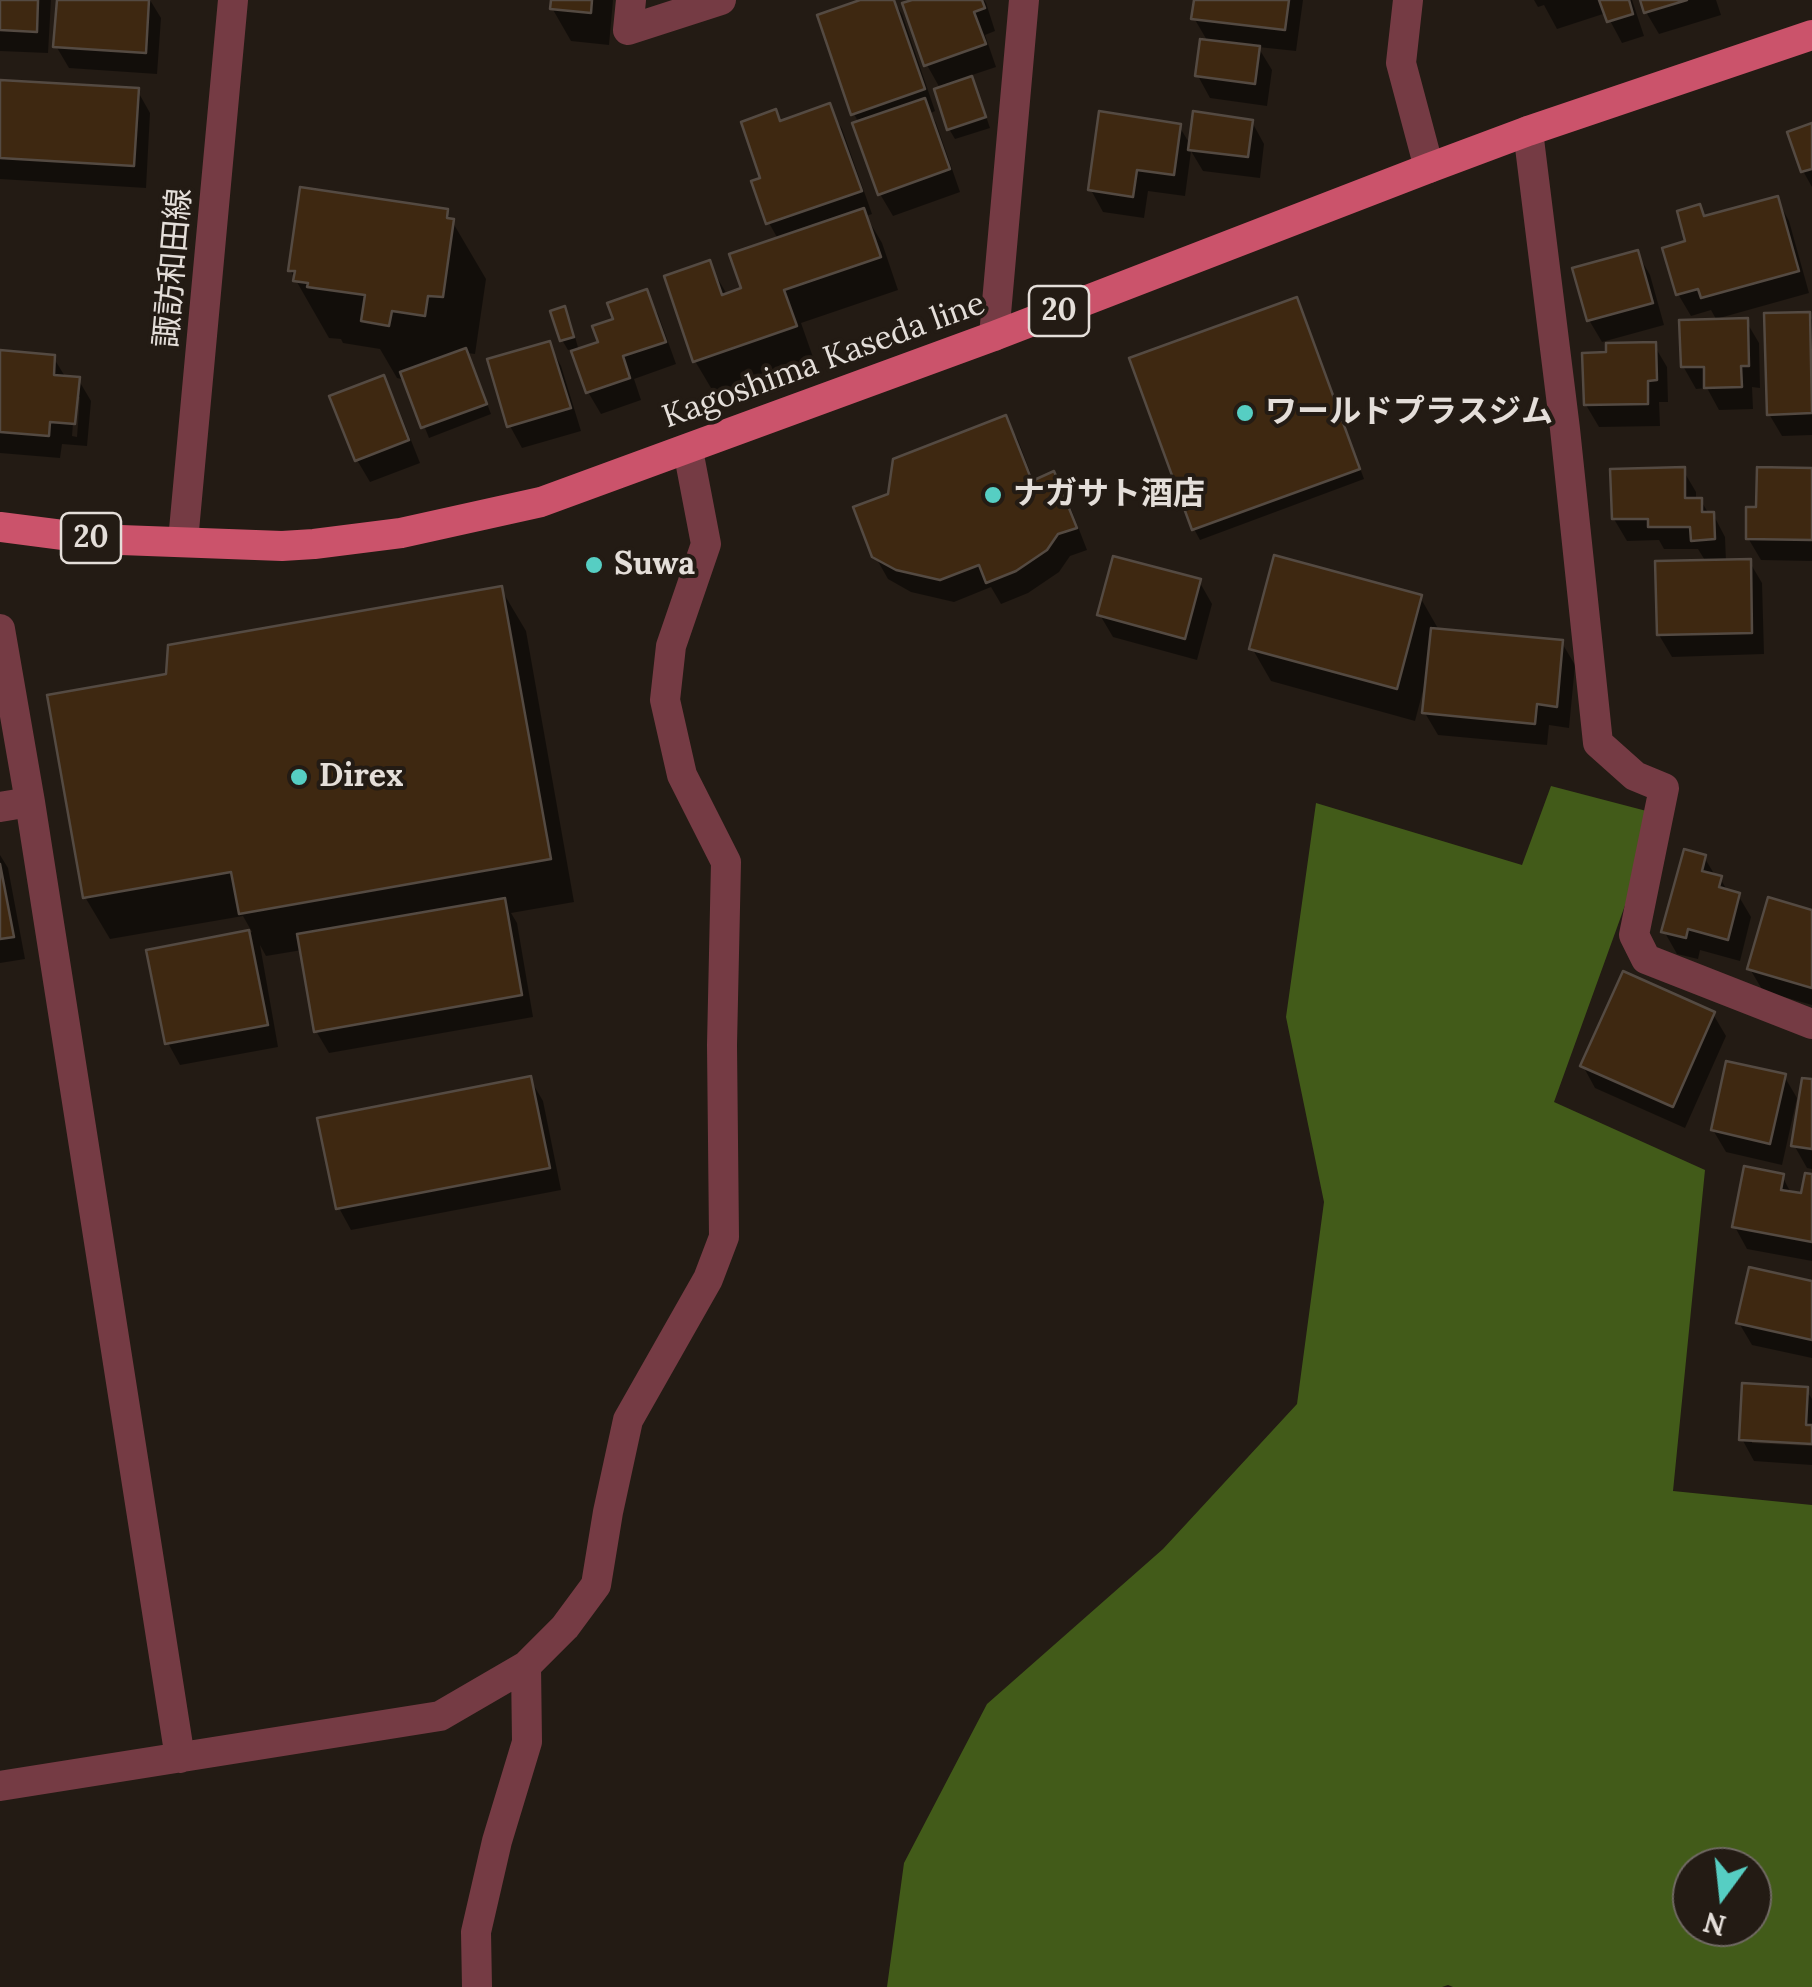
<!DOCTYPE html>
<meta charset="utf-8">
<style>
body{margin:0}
#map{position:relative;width:1812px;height:1987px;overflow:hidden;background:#231b14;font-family:Lora,serif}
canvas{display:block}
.north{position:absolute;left:1672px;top:1847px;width:100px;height:100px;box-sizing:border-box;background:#231b14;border:2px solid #706963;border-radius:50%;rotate:195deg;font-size:28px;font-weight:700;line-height:40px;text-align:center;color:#e4ded9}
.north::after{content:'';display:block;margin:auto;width:35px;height:45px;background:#56cec3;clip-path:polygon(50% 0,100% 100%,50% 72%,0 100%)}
</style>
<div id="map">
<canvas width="1812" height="1987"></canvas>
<div class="north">N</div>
</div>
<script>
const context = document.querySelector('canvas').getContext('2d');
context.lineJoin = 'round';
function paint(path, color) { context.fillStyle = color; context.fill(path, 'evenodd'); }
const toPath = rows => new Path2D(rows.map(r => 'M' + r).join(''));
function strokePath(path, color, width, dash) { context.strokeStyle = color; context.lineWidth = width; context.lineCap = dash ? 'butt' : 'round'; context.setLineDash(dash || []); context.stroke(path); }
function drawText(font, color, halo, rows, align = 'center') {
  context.font = font + ' Lora,"Noto Sans JP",serif'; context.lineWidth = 8; context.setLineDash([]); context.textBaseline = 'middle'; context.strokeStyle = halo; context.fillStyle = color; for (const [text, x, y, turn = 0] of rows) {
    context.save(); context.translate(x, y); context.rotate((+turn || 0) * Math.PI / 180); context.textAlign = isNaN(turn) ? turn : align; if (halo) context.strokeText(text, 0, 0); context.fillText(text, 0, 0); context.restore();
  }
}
paint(toPath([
 [1551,786,1658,814,1554,1102,1705,1170,1673,1491,1812,1505,1812,1987,1453,1987,1448,1985,1442,1987,887,1987,904,1863,987,1704,1163,1549,1297,1404,1324,1202,1286,1017,1316,803,1522,865],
 [1692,1867,1752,1867,1752,1927,1692,1927]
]), '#425b19');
paint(toPath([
 [0,0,51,0,48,53,0,51],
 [59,0,150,0,161,18,157,74,69,68,56,46],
 [553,0,613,0,609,45,571,41,552,8],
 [867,0,893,0,902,14,935,111,931,113,936,123,960,192,893,216,880,194,859,123,854,114],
 [919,0,984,0,986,3,995,31,985,35,996,67,969,76,977,90,990,128,955,139,949,129,941,90,927,65],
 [1196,0,1303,0,1296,51,1258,47,1272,70,1267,106,1210,98,1198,76,1208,42,1194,18],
 [1534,0,1632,0,1644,36,1622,43,1606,13,1557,29,1544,5,1538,7],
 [1643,0,1716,0,1721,15,1659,34,1646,12],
 [0,82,137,90,150,113,146,188,0,179],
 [829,107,842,129,872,214,866,216,882,243,898,290,801,323,814,360,714,393,695,361,709,264,728,296,744,290,778,239,769,223,764,179,775,112,781,123],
 [1252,122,1264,144,1260,178,1203,171,1191,151,1185,196,1148,191,1144,218,1103,212,1091,190,1179,126,1191,146],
 [1812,126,1812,187,1803,171],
 [1777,199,1789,221,1809,293,1716,319,1711,310,1691,316,1678,294,1688,243,1699,207,1706,218],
 [446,211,486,279,475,354,467,353,491,414,429,438,406,380,397,378,380,349,343,343,341,339,329,338,290,270],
 [1637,253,1650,275,1664,325,1602,342,1589,320],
 [646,292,658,314,676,364,634,379,641,400,601,414,588,392,573,349,568,350,562,340,564,309,570,319,579,351,601,343,616,320],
 [1302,311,1364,479,1200,540,1194,529,1133,360],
 [1809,314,1812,320,1812,435,1782,436,1769,414],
 [1746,321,1759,343,1760,388,1752,387,1753,409,1719,410,1707,388,1696,389,1683,366],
 [549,344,561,366,581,431,522,448,510,426,490,360],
 [1654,345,1667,367,1668,402,1659,402,1660,426,1599,427,1586,405,1608,354],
 [0,353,53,357,66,378,78,379,91,401,87,446,62,444,60,458,0,453],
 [75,397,80,397,77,437,72,436],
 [382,378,395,400,420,463,370,482,357,460],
 [1005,418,1018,440,1034,482,1053,474,1066,496,1087,550,1070,556,1059,572,1028,593,1001,604,991,587,954,602,911,592,888,579,875,556],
 [1683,470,1696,492,1696,501,1701,501,1709,514,1713,514,1725,537,1726,562,1749,561,1762,583,1764,654,1672,657,1659,635,1706,562,1698,549,1664,549,1659,540,1627,541,1614,519],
 [1812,470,1812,561,1761,560,1748,538,1759,509],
 [1199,581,1212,604,1197,660,1113,637,1100,615],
 [501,589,526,631,574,902,511,913,517,923,533,1017,329,1053,316,1031,302,950,266,956,260,945,278,1047,180,1065,168,1043,149,952,252,932,243,916,110,939,85,897,168,676],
 [1420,597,1440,632,1562,643,1575,665,1569,728,1549,725,1547,745,1438,735,1425,713,1428,683,1425,683,1415,721,1271,681,1252,648],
 [0,855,8,868,25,959,0,963],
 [1704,857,1716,877,1720,878,1728,892,1738,895,1751,917,1740,961,1700,950,1698,959,1677,954,1664,931],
 [1812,912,1812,1005,1763,991,1750,969],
 [1713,1014,1726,1036,1685,1128,1595,1088,1583,1066],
 [1784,1076,1797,1098,1782,1165,1726,1152,1713,1130],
 [530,1079,543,1101,561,1190,351,1230,339,1208],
 [1812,1082,1812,1169,1807,1168,1794,1145],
 [1782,1176,1792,1195,1803,1196,1812,1177,1812,1261,1747,1249,1735,1227],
 [1812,1283,1812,1358,1752,1345,1739,1323],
 [1806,1390,1812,1399,1812,1441,1752,1438,1752,1443,1812,1446,1812,1465,1754,1461,1742,1439]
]), '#0007');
const building = toPath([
 [0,0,38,0,37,32,0,30,0,0],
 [57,0,149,0,146,53,53,47,57,0],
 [551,0,592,0,591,13,550,9,551,0],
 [860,0,894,0,925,89,851,115,817,15,860,0],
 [912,0,982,0,985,8,974,12,986,44,924,66,902,3,912,0],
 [1194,0,1289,0,1285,30,1191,19,1194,0],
 [1599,0,1629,0,1633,14,1607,22,1599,0],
 [1640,0,1687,0,1644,13,1640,0],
 [1200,39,1260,46,1255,84,1195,76,1200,39],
 [972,76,986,117,947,130,934,89,972,76],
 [0,80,139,88,134,166,0,158,0,80],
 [925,98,950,169,878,195,852,123,925,98],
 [830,103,862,191,766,224,751,181,760,178,741,122,776,109,780,121,830,103],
 [1099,111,1181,124,1174,175,1137,170,1133,197,1088,190,1099,111],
 [1193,111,1253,120,1248,157,1188,150,1193,111],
 [1812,123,1812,169,1801,172,1787,132,1812,123],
 [300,187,448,209,447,218,454,219,443,297,428,296,425,316,392,311,389,326,361,321,365,295,307,287,308,283,293,281,295,271,288,271,300,187],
 [1778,196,1799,271,1701,298,1698,289,1676,295,1662,248,1685,241,1677,211,1700,204,1704,216,1778,196],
 [864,208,881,257,784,290,797,326,693,362,664,276,710,260,722,295,741,288,729,254,864,208],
 [1638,250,1653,303,1587,321,1572,268,1638,250],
 [647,289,666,342,623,356,630,378,586,393,571,351,598,342,592,326,613,319,607,303,647,289],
 [1297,297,1360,469,1192,530,1129,358,1297,297],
 [565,306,574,337,560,341,550,311,565,306],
 [1810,312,1812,413,1767,415,1764,313,1810,312],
 [1748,318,1749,366,1741,366,1742,387,1704,388,1704,367,1681,367,1679,320,1748,318],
 [550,341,571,408,507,427,487,359,550,341],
 [1656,342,1657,380,1648,381,1648,404,1584,405,1582,353,1606,352,1606,343,1656,342],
 [466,348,487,404,421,428,400,372,466,348],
 [0,350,55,355,54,375,80,377,75,424,50,422,49,436,0,432,0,350],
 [384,375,409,440,355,461,329,396,384,375],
 [1006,415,1032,481,1054,471,1077,528,1058,534,1047,550,1016,571,986,583,979,565,940,580,896,570,872,557,853,507,888,494,893,459,1006,415],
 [1685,467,1685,498,1702,498,1702,512,1714,512,1715,539,1691,541,1690,527,1648,527,1648,519,1612,519,1610,469,1685,467],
 [1757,467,1812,468,1812,540,1746,539,1746,507,1756,507,1757,467],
 [1274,555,1422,595,1397,689,1249,649,1274,555],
 [1113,556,1201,579,1185,639,1097,615,1113,556],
 [1751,559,1752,633,1657,635,1655,561,1751,559],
 [502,586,551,859,239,914,231,872,83,898,47,695,166,674,168,645,502,586],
 [1431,628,1563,640,1557,707,1537,704,1535,724,1422,713,1431,628],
 [1684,849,1706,855,1702,871,1722,876,1719,887,1740,893,1728,940,1688,929,1686,938,1661,932,1684,849],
 [0,864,14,937,0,939,0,864],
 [1768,897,1812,910,1812,988,1747,969,1768,897],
 [505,898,522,995,314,1032,297,934,505,898],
 [249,930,268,1025,165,1044,146,950,249,930],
 [1623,971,1715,1012,1673,1107,1580,1066,1623,971],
 [1726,1061,1786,1074,1770,1144,1711,1130,1726,1061],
 [531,1076,550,1168,336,1209,317,1118,531,1076],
 [1802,1078,1812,1079,1812,1149,1791,1146,1802,1078],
 [1744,1166,1784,1174,1781,1190,1801,1193,1805,1173,1812,1174,1812,1242,1732,1227,1744,1166],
 [1749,1267,1812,1281,1812,1340,1736,1323,1749,1267],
 [1742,1383,1808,1387,1806,1425,1812,1425,1812,1444,1739,1440,1742,1383]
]);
paint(building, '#3e2811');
strokePath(building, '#544a42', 2.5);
strokePath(toPath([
 [631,0,628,30,721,0],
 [1408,0,1401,63,1429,168],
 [1528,131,1565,429,1598,743,1635,776,1664,788,1634,935,1646,959,1812,1024],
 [994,336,1024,0],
 [183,541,233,0],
 [0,629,30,802,180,1758],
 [0,807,30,802],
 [0,1786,440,1716,526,1666,565,1627,596,1585,608,1512,628,1420,708,1279,724,1237,722,1045,726,862,682,775,665,700,671,646,706,544,688,450],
 [477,1987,476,1932,497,1841,527,1742,526,1666]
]), '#753b44', 30);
strokePath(toPath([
 [0,527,94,539,282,546,314,544,401,533,541,502,994,336,1429,168,1528,131,1812,35]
]), '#cb536b', 30);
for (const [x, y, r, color] of [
 [1245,413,10,"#56cec3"],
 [993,495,10,"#56cec3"],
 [594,565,10,"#56cec3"],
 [299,777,10,"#56cec3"]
]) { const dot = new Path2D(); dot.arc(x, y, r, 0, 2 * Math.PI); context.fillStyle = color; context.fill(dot); strokePath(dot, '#231b14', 4); }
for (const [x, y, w] of [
 [1059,311,60],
 [91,538,60]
]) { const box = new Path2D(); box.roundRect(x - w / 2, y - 25, w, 50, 8); context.fillStyle = '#231b14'; context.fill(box); strokePath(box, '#e4ded9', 2.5); }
drawText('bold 30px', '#e4ded9', null, [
 ["20",1059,311],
 ["20",91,538]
]);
drawText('32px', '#e4ded9', '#231b14', [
 ["諏訪和田線",174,268,-85],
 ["Kagoshima Kaseda line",824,361,-20]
]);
drawText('bold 32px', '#e4ded9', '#231b14', [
 ["ワールドプラスジム",1265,413],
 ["ナガサト酒店",1013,495],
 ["Suwa",614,565],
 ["Direx",319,777]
], 'left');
</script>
